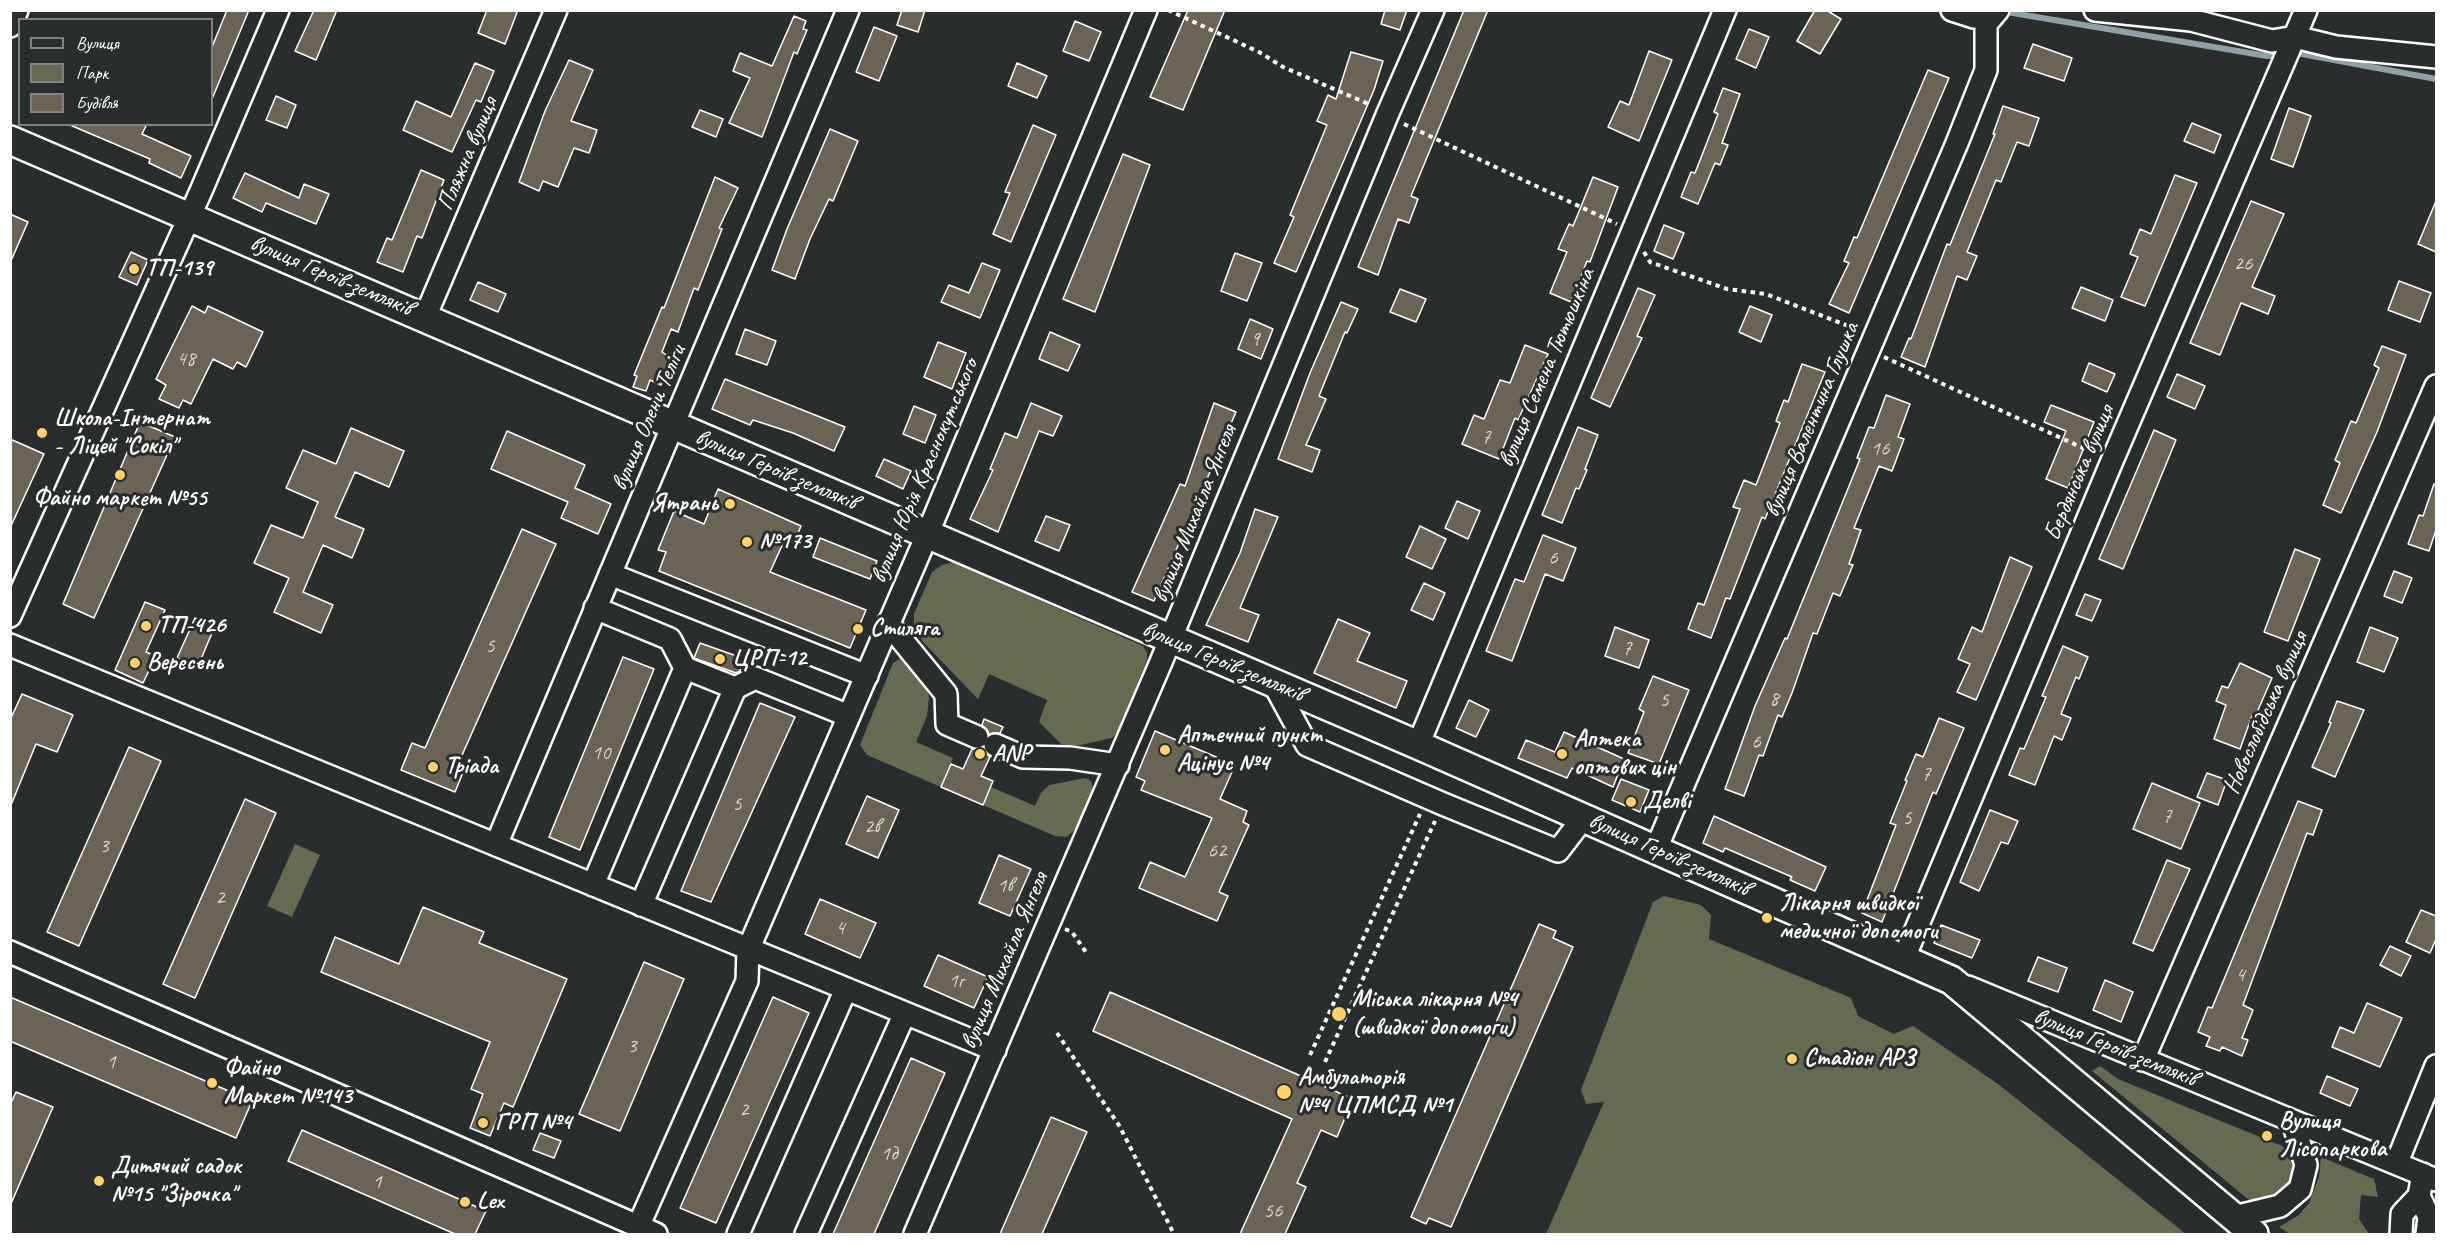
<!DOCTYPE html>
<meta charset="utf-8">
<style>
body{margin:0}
#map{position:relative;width:2447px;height:1245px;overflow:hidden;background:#2a2d2e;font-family:Caveat,sans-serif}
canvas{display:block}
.frame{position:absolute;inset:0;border:12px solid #fff;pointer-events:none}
.legend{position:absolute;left:18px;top:18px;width:195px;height:108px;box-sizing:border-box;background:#2a2d2e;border:2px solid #7f8182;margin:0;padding:8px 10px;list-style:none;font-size:18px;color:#fff}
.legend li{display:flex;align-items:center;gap:12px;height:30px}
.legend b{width:30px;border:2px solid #7f8182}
</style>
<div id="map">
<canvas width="2447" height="1245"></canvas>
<div class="frame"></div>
<ul class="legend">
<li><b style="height:8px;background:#2a2d2e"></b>Вулиця</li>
<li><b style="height:16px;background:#656b51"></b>Парк</li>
<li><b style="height:16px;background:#6b6454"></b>Будівля</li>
</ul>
</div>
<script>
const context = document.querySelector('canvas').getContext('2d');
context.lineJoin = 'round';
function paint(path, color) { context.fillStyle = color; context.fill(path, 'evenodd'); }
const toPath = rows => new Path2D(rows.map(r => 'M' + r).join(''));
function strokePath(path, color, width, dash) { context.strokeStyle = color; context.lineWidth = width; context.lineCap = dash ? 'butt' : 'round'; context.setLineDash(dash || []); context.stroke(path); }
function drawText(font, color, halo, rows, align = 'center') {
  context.font = font + ' Caveat,sans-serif'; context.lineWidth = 6; context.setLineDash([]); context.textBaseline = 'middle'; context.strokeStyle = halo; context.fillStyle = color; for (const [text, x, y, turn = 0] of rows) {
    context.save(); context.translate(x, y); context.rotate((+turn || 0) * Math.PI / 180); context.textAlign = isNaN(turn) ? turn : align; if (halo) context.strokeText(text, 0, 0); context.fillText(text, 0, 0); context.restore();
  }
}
paint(toPath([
 [953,562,1143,646,1147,653,1147,660,1116,734,1112,738,1076,746,1061,744,1039,722,1047,700,989,674,978,699,923,642,914,624,914,614,932,572,942,565],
 [904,656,910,659,926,687,929,697,927,716,916,742,953,758,941,787,867,755,860,745,893,663],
 [1085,778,1091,781,1093,788,1076,829,1066,837,1055,836,983,805,991,787,1035,806,1041,793,1049,785],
 [295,844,320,855,292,917,267,906],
 [1664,896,1701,905,1711,915,1709,939,1851,998,1858,1016,1894,1034,1913,1026,1998,1084,2186,1234,1546,1234,1604,1102,1586,1104,1581,1090,1653,902],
 [2100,1066,2118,1079,2282,1146,2292,1154,2296,1163,2290,1187,2280,1196,2255,1202,2248,1199,2092,1071],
 [2321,1157,2374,1179,2378,1197,2361,1195,2359,1219,2369,1234,2289,1234,2279,1227,2299,1215,2309,1203,2319,1177]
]), '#656b51');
strokePath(toPath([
 [2001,11,2267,56,2281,55],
 [2291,54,2302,54,2436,79]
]), '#8fa1a4', 6);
const building = toPath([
 [227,10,249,10,212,99,212,47,227,10],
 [314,10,337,10,316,60,295,51,314,10],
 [487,10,518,10,505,44,478,33,487,10],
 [902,10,925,10,918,32,897,25,902,10],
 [1188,10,1225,10,1183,110,1150,97,1188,10],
 [1385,10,1407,10,1400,30,1381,24,1385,10],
 [1464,10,1488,10,1411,196,1418,199,1409,223,1398,219,1378,275,1358,267,1464,10],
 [1815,10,1826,10,1841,19,1820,54,1797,41,1815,10],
 [794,16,806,21,803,29,807,30,797,54,794,52,762,137,729,123,750,78,733,71,740,53,772,66,794,16],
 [1075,21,1101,32,1089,61,1063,51,1075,21],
 [874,27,897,36,879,81,856,72,874,27],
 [1749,29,1769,37,1756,68,1736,59,1749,29],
 [2033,44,2072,58,2064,81,2024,68,2033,44],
 [1649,51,1672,60,1639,141,1608,127,1620,101,1629,105,1649,51],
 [1351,52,1383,61,1374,90,1296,272,1274,263,1294,217,1290,215,1327,125,1317,121,1328,95,1336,99,1351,52],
 [569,60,593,70,571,121,597,130,589,153,574,148,558,187,543,181,539,191,519,182,545,111,569,60],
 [475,63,494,71,481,102,476,100,452,152,403,130,416,101,451,117,475,63],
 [1017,63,1047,76,1037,98,1008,86,1017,63],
 [1928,70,1949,78,1849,313,1829,304,1849,263,1844,261,1854,237,1857,238,1928,70],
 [1723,88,1740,94,1722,143,1728,145,1720,165,1715,163,1698,204,1681,197,1691,172,1695,173,1718,114,1714,112,1723,88],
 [276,96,296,105,287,128,266,120,276,96],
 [2003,106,2039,118,2029,146,2017,142,2001,182,1996,180,1967,252,1977,256,1967,280,1957,276,1925,367,1901,357,1909,338,1911,339,1947,244,1950,245,1995,134,1993,134,2003,106],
 [2289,108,2311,116,2293,167,2271,159,2289,108],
 [700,110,723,119,716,137,692,127,700,110],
 [2192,123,2221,135,2214,153,2184,141,2192,123],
 [147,124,142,134,191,156,181,178,149,163,150,159,70,125,147,124],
 [1033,125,1056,135,1011,242,993,234,1010,193,1005,192,1033,125],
 [830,129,858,141,833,201,829,199,810,239,795,279,772,270,787,229,830,129],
 [1123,154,1150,165,1095,312,1063,299,1123,154],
 [421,170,444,180,422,238,417,236,403,272,377,262,387,238,392,240,421,170],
 [245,173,299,198,304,184,329,194,316,224,266,203,262,212,233,198,245,173],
 [2175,175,2197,183,2145,306,2121,297,2138,257,2130,254,2140,229,2151,234,2175,175],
 [715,177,738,188,719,228,722,229,698,290,694,288,678,332,671,329,662,352,671,358,661,385,650,380,646,391,633,387,637,376,634,375,662,307,664,308,715,177],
 [1593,177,1618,187,1590,262,1587,261,1571,302,1550,293,1567,252,1558,249,1569,224,1573,226,1593,177],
 [2251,201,2284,214,2252,287,2275,296,2268,314,2241,303,2220,355,2190,343,2251,201],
 [2436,201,2436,252,2418,244,2436,201],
 [10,214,28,222,10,263,10,214],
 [1664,225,1684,233,1673,259,1654,251,1664,225],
 [131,252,148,260,137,285,119,277,131,252],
 [1235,253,1262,263,1247,301,1221,291,1235,253],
 [982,263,1000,270,980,318,941,302,949,285,969,293,982,263],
 [2399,281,2431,293,2420,322,2388,310,2399,281],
 [478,282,506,294,498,312,470,300,478,282],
 [2081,287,2113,300,2105,321,2072,308,2081,287],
 [1638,288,1655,295,1637,336,1642,338,1610,407,1591,398,1638,288],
 [1400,289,1426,299,1416,322,1390,312,1400,289],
 [1341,302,1358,309,1347,333,1345,332,1319,396,1326,399,1306,445,1320,450,1312,472,1278,459,1310,373,1341,302],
 [192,306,205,313,208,306,263,332,246,367,237,362,233,369,213,359,191,404,183,400,179,408,159,399,166,385,156,379,192,306],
 [1750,306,1772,315,1761,342,1739,332,1750,306],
 [1250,319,1273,329,1261,359,1238,349,1250,319],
 [745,329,776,341,767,365,736,354,745,329],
 [1050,332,1080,345,1068,371,1039,359,1050,332],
 [938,342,966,353,952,389,924,377,938,342],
 [1525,345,1548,354,1518,420,1515,418,1499,459,1462,444,1474,415,1484,419,1500,380,1510,383,1525,345],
 [2382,346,2406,355,2377,432,2341,513,2323,505,2340,463,2335,460,2351,421,2356,423,2379,368,2374,365,2382,346],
 [2089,363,2115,374,2107,392,2082,381,2089,363],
 [1802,364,1825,372,1765,519,1762,517,1730,599,1726,598,1711,638,1688,629,1698,603,1704,605,1740,509,1733,507,1744,480,1756,485,1780,423,1776,421,1784,400,1788,402,1802,364],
 [2177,374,2205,386,2195,409,2167,397,2177,374],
 [725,379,845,427,834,451,793,433,753,420,750,425,712,409,725,379],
 [1886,395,1910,404,1898,437,1904,439,1892,471,1879,466,1854,528,1861,530,1849,564,1853,565,1840,596,1833,593,1817,634,1813,633,1792,693,1782,717,1778,715,1763,756,1759,755,1744,796,1725,789,1755,706,1785,638,1787,639,1860,459,1857,458,1869,427,1874,428,1886,395],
 [1031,403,1062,416,1053,436,1039,431,998,532,970,519,993,470,990,469,1005,433,1017,438,1031,403],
 [1214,403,1236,412,1154,601,1132,592,1180,484,1185,486,1214,403],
 [2051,405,2094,422,2068,488,2046,479,2066,431,2044,422,2051,405],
 [914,406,936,415,925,443,903,434,914,406],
 [140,422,175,437,94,618,63,604,140,422],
 [1578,427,1598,435,1585,469,1587,470,1579,489,1576,488,1562,523,1542,515,1578,427],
 [351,428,404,451,389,487,355,472,335,517,364,529,352,558,323,545,303,592,333,605,321,633,274,612,289,578,254,563,271,525,303,538,318,502,286,488,303,450,336,464,351,428],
 [2154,430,2176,440,2123,569,2099,559,2154,430],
 [507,431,585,465,575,488,611,504,598,534,561,518,568,502,491,469,507,431],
 [10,439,44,454,10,528,10,439],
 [884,459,911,471,903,489,876,476,884,459],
 [2434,484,2436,485,2436,530,2429,551,2408,544,2419,515,2423,516,2434,484],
 [718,489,801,526,795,541,786,537,770,572,866,610,850,648,659,571,666,552,658,550,674,511,704,524,718,489],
 [1457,501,1480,511,1468,539,1445,528,1457,501],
 [1255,509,1278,517,1240,608,1259,615,1248,642,1206,625,1240,553,1255,509],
 [1046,516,1070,525,1059,551,1035,541,1046,516],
 [1420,526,1446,539,1432,569,1406,557,1420,526],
 [522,529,556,544,459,762,466,765,455,792,401,770,412,743,425,748,522,529],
 [1543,535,1576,548,1563,581,1545,574,1512,661,1486,651,1515,579,1524,582,1543,535],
 [820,538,877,561,870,579,813,557,820,538],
 [2295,549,2320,559,2288,641,2264,632,2295,549],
 [2010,557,2032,567,1976,700,1957,692,1970,664,1958,659,1972,627,1982,632,2010,557],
 [2394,571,2412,578,2402,603,2384,596,2394,571],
 [1424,583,1445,593,1433,620,1411,610,1424,583],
 [2085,594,2101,600,2092,621,2076,615,2085,594],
 [145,602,165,610,146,652,156,656,143,683,115,670,145,602],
 [195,618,215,626,198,666,177,658,195,618],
 [1338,619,1370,633,1357,661,1407,681,1396,708,1314,673,1338,619],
 [1615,627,1649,640,1639,668,1605,656,1615,627],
 [2370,627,2398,638,2384,672,2357,662,2370,627],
 [700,643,745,659,740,671,736,673,694,658,700,643],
 [2063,646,2088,657,2079,679,2076,677,2061,714,2071,718,2062,740,2054,736,2035,785,2009,775,2020,748,2024,749,2046,697,2042,696,2063,646],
 [623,657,654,669,580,850,549,837,623,657],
 [2240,663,2272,678,2255,717,2252,716,2240,749,2214,739,2226,705,2216,701,2222,686,2228,688,2240,663],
 [1653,676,1689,690,1659,764,1628,753,1644,712,1639,709,1653,676],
 [22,694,73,715,57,752,36,744,11,805,10,720,22,694],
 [1469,700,1489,710,1476,737,1456,728,1469,700],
 [2337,701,2364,710,2335,777,2312,767,2331,723,2329,722,2337,701],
 [760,703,795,717,711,902,681,891,760,703],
 [1939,718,1964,728,1936,794,1933,792,1882,922,1862,913,1896,825,1890,823,1907,781,1905,780,1916,754,1923,757,1939,718],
 [984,719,1003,727,1000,733,989,734,982,725,984,719],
 [1155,731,1235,765,1220,799,1247,811,1243,822,1249,825,1219,892,1228,896,1217,921,1139,888,1150,862,1185,877,1212,818,1141,790,1145,781,1136,777,1155,731],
 [1564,732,1624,759,1613,787,1572,768,1567,778,1518,758,1526,740,1555,752,1564,732],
 [129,747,161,761,79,946,47,932,129,747],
 [983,748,990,757,981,776,993,781,983,805,941,787,951,764,963,769,972,749,983,748],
 [2207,773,2227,780,2218,805,2197,797,2207,773],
 [1621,779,1649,790,1640,812,1612,800,1621,779],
 [2152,783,2200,803,2181,849,2133,829,2152,783],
 [867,796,899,810,878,858,846,844,867,796],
 [245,799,276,813,195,998,163,984,245,799],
 [2298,801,2322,810,2313,835,2307,833,2243,1005,2253,1010,2242,1038,2248,1040,2242,1056,2222,1047,2220,1051,2206,1046,2210,1037,2198,1032,2208,1007,2212,1008,2298,801],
 [1990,810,2018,821,2008,844,2001,842,1979,891,1960,882,1990,810],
 [1714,816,1826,867,1815,891,1790,880,1792,877,1725,848,1723,852,1703,843,1714,816],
 [999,855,1031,869,1010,916,979,903,999,855],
 [2167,860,2190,869,2153,951,2133,943,2167,860],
 [820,899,876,923,860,958,805,934,820,899],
 [423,907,484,932,479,943,567,979,513,1107,504,1103,490,1136,470,1128,483,1094,471,1089,490,1042,321,972,335,937,399,964,423,907],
 [2421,910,2436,916,2436,939,2430,953,2406,942,2421,910],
 [1539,924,1556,931,1553,938,1573,947,1451,1227,1429,1218,1426,1224,1411,1217,1539,924],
 [1941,925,1980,940,1972,958,1934,943,1941,925],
 [2390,946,2411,956,2401,976,2380,965,2390,946],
 [938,955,988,977,974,1008,924,986,938,955],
 [2038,957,2067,968,2058,992,2028,981,2038,957],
 [644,962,684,979,620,1131,579,1114,644,962],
 [2105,980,2133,992,2121,1022,2093,1010,2105,980],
 [1110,992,1353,1099,1337,1137,1321,1130,1297,1183,1306,1187,1285,1234,1240,1234,1292,1119,1093,1031,1110,992],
 [10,997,252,1101,236,1138,10,1041,10,997],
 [773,997,809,1013,716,1223,680,1208,773,997],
 [2367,1003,2402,1018,2380,1067,2332,1047,2340,1027,2354,1033,2367,1003],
 [911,1058,945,1073,874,1234,833,1234,911,1058],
 [2327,1076,2358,1089,2350,1106,2320,1093,2327,1076],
 [16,1092,53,1107,10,1206,10,1105,16,1092],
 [1051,1117,1087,1132,1042,1234,1000,1234,1051,1117],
 [302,1130,486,1211,475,1234,455,1234,288,1161,302,1130],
 [540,1133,561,1141,554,1158,533,1150,540,1133]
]);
paint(building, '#6b6454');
strokePath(building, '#fff', 1.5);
const minor = toPath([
 [1952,10,1974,17,1994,10],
 [2095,10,2191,20,2272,41,2295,37,2336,47,2436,57],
 [10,26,17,10],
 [425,317,556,10],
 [610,574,867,676],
 [10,616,201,191,278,10],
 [888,623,946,694,947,724,977,737],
 [10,645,995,1050],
 [685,668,735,688],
 [1274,684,1307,745,1443,804,1558,851,1584,817],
 [995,745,1023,757,1070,758,1118,765],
 [1418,745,1725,10],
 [496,845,848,10],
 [1656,849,1957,143,1986,70,1986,24,1998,10],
 [593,885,685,668,670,639,595,608],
 [641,905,735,688,755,678,849,716],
 [10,952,656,1234],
 [1904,958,2112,461,2306,10],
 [1968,987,2436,1180],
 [2143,1060,2436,386],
 [2397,1162,2436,1066],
 [2423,1174,2419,1196,2429,1217,2427,1234],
 [2234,1217,2280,1206,2300,1189,2306,1165,2293,1122],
 [638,1227,747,981,748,950,927,535,1146,10],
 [738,1234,846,989],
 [806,1234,905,1013],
 [915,1234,1161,662,1388,113,1433,10],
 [2401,1234,2402,1214,2419,1196]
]);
const major = toPath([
 [10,140,1418,745,1951,980,2254,1234]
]);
strokePath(minor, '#fff', 26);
strokePath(major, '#fff', 32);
strokePath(toPath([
 [1168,10,1259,52,1283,67,1371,105],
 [1404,124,1617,224],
 [1644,252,1650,262,1727,289,1766,294,1856,329],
 [1884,357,2096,454],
 [1065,929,1072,932,1088,955],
 [1057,1033,1120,1127,1174,1234],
 [1310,1055,1420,814],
 [1325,1062,1435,821]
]), '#fff', 4, [4.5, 4.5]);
strokePath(minor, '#2a2d2e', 21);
strokePath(major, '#2a2d2e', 27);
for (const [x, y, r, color] of [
 [134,269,6,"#ffd166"],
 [42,433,6,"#ffd166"],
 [120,475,6,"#ffd166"],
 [730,504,6,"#ffd166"],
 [747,542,6,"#ffd166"],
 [146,626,6,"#ffd166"],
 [858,629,6,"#ffd166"],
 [720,659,6,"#ffd166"],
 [135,663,6,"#ffd166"],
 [1165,750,6,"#ffd166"],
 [980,754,6,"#ffd166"],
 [1562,754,6,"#ffd166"],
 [433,767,6,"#ffd166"],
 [1631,802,6,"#ffd166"],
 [1767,918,6,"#ffd166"],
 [1339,1014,8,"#ffd166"],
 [1792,1059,6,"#ffd166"],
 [212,1083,6,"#ffd166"],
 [1284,1092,8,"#ffd166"],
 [483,1123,6,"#ffd166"],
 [2267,1136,6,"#ffd166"],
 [99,1181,6,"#ffd166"],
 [465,1202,6,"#ffd166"]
]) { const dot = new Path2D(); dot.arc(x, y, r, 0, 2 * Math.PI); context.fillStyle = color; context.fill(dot); strokePath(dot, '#2a2d2e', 2); }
drawText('21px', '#dad8d4', null, [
 ["26",2243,264],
 ["9",1255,339],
 ["48",186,359],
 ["7",1486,437],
 ["16",1880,449],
 ["6",1553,558],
 ["5",490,646],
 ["7",1627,648],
 ["8",1774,699],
 ["5",1664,700],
 ["6",1756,742],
 ["10",601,753],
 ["7",1926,774],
 ["5",737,804],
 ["7",2167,816],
 ["5",1907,818],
 ["2в",872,827],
 ["3",104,846],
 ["62",1217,851],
 ["1в",1005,886],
 ["2",220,898],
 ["4",840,928],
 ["4",2240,975],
 ["1г",956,981],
 ["3",632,1046],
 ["1",111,1062],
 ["2",744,1110],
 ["1д",889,1154],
 ["1",377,1182],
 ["56",1273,1211]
]);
drawText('24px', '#fff', '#2a2d2e', [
 ["Пляжна вулиця",468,154,-67],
 ["вулиця Героїв-земляків",331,276,23],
 ["вулиця Семена Тютюшкіна",1547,368,-67],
 ["вулиця Олени Теліги",649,418,-67],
 ["вулиця Валентина Глушка",1812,420,-67],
 ["вулиця Героїв-земляків",776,470,23],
 ["вулиця Юрія Краснокутського",925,471,-67],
 ["Бердянська вулиця",2080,473,-67],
 ["вулиця Михайла Янгеля",1195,514,-68],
 ["вулиця Героїв-земляків",1223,662,23],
 ["Новослобідська вулиця",2266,713,-66],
 ["вулиця Героїв-земляків",1669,855,24],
 ["вулиця Михайла Янгеля",1005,961,-67],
 ["вулиця Героїв-земляків",2115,1048,22]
]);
drawText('bold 24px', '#fff', '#2a2d2e', [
 ["ТП-139",146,269],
 ["Школа-Інтернат",54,419],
 ["- Ліцей \"Сокіл\"",54,447],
 ["Файно маркет №55",120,499,"center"],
 ["Ятрань",718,504,"right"],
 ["№173",759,542],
 ["ТП-426",158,626],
 ["Стиляга",870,629],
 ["ЦРП-12",732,659],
 ["Вересень",147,663],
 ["Аптечний пункт",1177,736],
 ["Ацінус №4",1177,764],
 ["Аптека",1574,740],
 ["оптових цін",1574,768],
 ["ANP",992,754],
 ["Тріада",445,767],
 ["Делві",1643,802],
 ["Лікарня швидкої",1779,904],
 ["медичної допомоги",1779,932],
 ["Міська лікарня №4",1352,1000],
 ["(швидкої допомоги)",1352,1028],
 ["Стадіон АРЗ",1804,1059],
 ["Файно",224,1069],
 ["Маркет №143",224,1097],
 ["Амбулаторія",1298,1078],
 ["№4 ЦПМСД №1",1298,1106],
 ["Вулиця",2279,1122],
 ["Лісопаркова",2279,1150],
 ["ГРП №4",495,1123],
 ["Дитячий садок",111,1167],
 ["№15 \"Зірочка\"",111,1195],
 ["Lex",477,1202]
], 'left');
</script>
